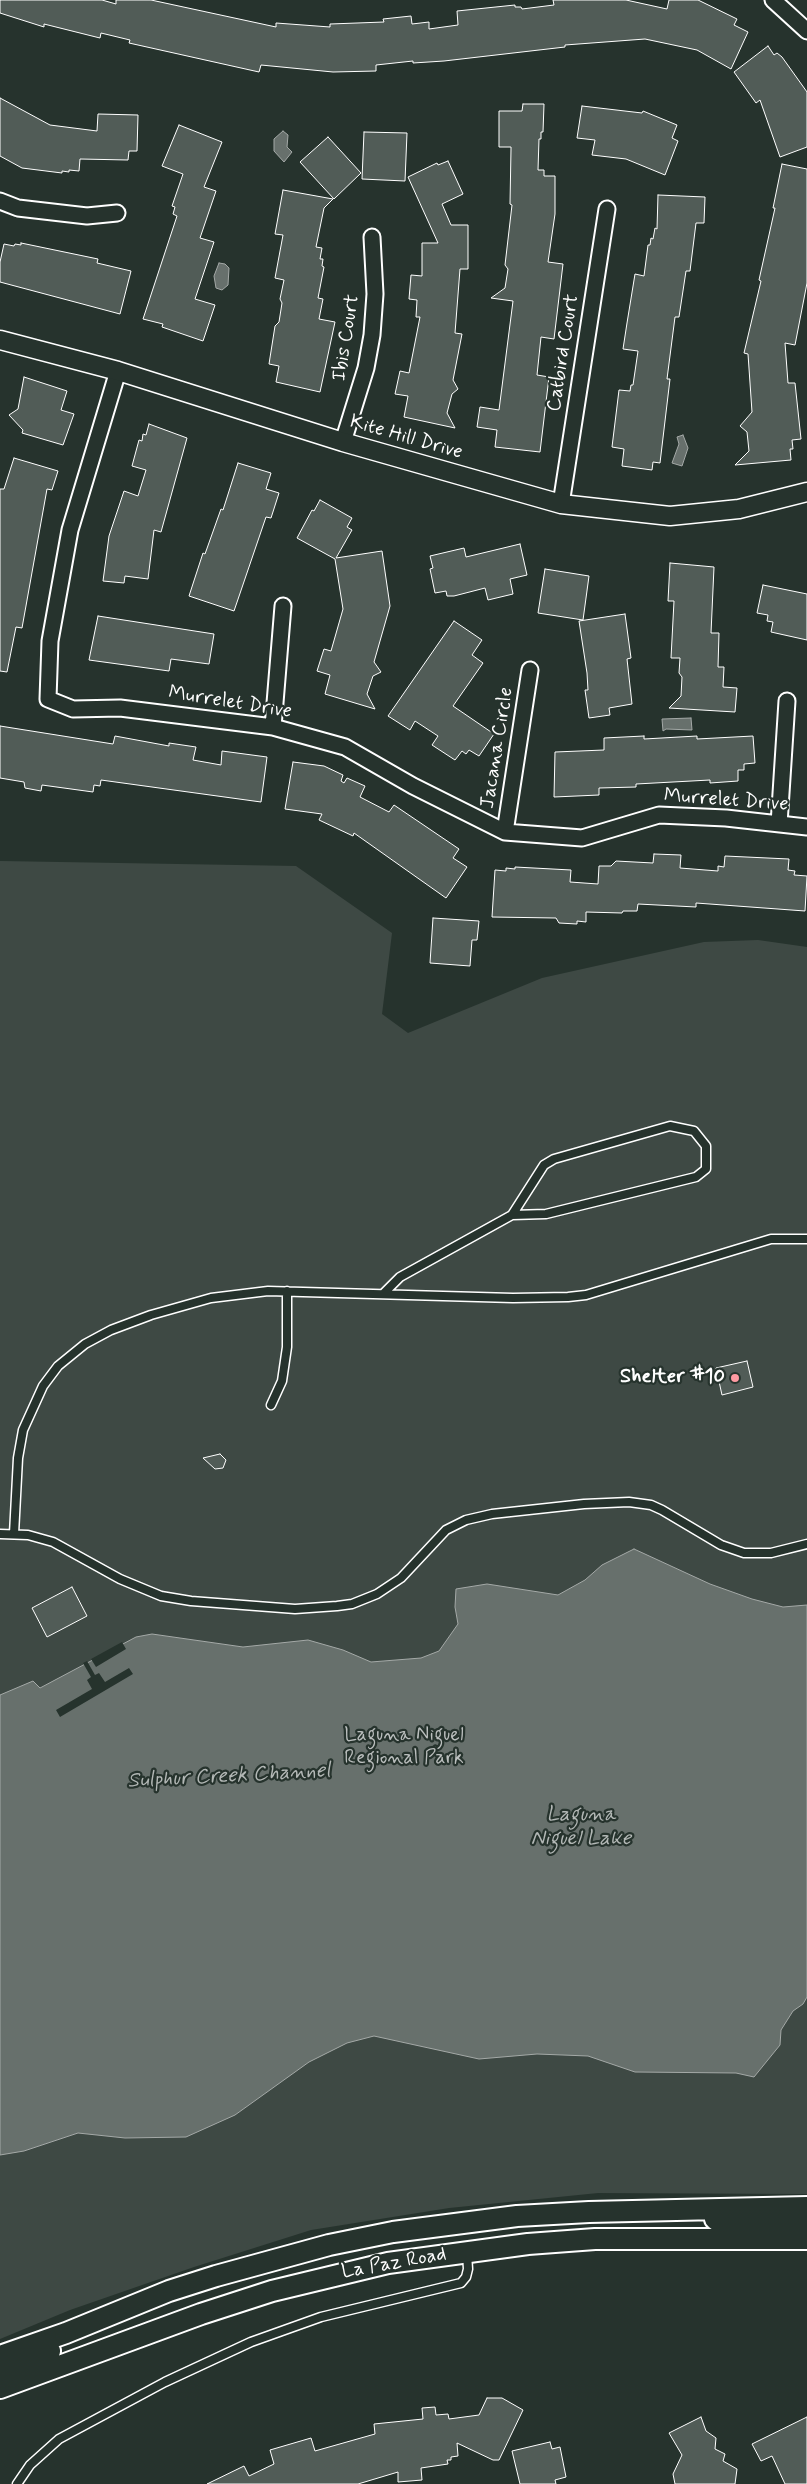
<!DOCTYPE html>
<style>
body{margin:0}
canvas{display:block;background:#26332d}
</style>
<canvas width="807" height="2484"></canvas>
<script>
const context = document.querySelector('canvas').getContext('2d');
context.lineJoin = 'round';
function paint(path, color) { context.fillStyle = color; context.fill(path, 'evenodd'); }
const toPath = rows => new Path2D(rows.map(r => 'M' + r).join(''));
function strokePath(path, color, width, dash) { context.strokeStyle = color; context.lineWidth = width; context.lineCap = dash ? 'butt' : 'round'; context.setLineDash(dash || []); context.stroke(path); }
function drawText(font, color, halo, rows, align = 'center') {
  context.font = font + ' Mynerve,sans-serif'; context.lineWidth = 4.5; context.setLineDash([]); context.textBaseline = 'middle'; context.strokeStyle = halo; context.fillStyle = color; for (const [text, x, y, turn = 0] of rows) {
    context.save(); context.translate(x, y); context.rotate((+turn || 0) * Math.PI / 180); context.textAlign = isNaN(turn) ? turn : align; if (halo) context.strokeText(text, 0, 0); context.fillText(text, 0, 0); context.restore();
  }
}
paint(toPath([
 [0,861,296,866,392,933,382,1014,408,1033,542,978,704,942,758,940,807,947,807,2194,598,2193,449,2208,311,2230,194,2267,70,2310,0,2339]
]), '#3e4944');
const water = toPath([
 [283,131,288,135,287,147,292,152,284,162,274,151,274,139,283,131],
 [219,263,225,264,229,268,228,285,222,290,216,288,214,276,219,263],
 [683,435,688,448,682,466,672,463,679,444,677,437,683,435],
 [691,718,692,730,666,729,663,731,662,719,691,718],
 [634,1549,710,1584,752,1599,783,1607,807,1605,807,1997,803,2004,793,2011,781,2030,780,2045,754,2077,736,2073,635,2072,588,2056,537,2054,479,2059,374,2036,347,2043,309,2062,235,2115,186,2137,125,2138,78,2133,24,2151,0,2155,0,1695,33,1681,40,1688,136,1637,152,1634,243,1647,308,1640,343,1650,371,1662,421,1658,439,1651,458,1624,455,1607,456,1589,487,1584,558,1595,585,1580,602,1565,634,1549]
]);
paint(water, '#67706c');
strokePath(water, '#a4a9a7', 1);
paint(toPath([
 [122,1642,126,1649,96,1667,91,1659],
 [87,1661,95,1675,99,1673,105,1682,129,1668,133,1674,60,1717,56,1710,92,1689,87,1680,91,1677,83,1663]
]), '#26332d');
const building = toPath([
 [0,0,102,0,116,4,116,0,151,0,276,27,276,23,330,27,330,24,384,22,383,19,411,16,412,24,429,22,429,29,458,25,457,11,515,5,515,7,521,7,522,9,554,5,553,0,626,0,667,9,669,0,698,0,737,19,734,25,748,32,731,69,697,50,645,39,565,45,565,47,444,61,413,63,413,61,376,65,376,71,333,72,261,65,259,72,129,43,130,40,101,33,100,38,44,24,44,27,0,13,0,0],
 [768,46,774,55,777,53,782,57,807,92,807,147,780,157,760,100,756,103,734,72,768,46],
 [0,98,50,125,97,131,98,114,138,115,137,151,129,151,128,160,80,159,79,171,69,170,69,172,62,171,62,173,22,168,0,156,0,98],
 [523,104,544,104,543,132,541,132,541,139,539,139,538,170,544,170,544,176,555,176,555,214,548,262,563,264,554,339,541,337,537,375,549,377,540,452,495,447,497,430,477,427,480,407,499,410,513,301,491,298,505,288,508,269,505,265,512,205,510,204,511,149,511,147,499,147,499,111,522,111,523,104],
 [582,106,642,113,643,111,677,125,672,138,678,141,665,175,626,159,592,155,595,140,577,138,582,106],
 [179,125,222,142,204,187,216,191,200,238,214,242,195,299,215,305,203,341,162,327,163,324,143,319,177,216,173,214,175,207,172,206,183,174,162,166,179,125],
 [364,132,407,133,405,181,362,179,364,132],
 [328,137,361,173,334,199,300,162,328,137],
 [448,161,463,194,442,204,451,225,468,225,468,269,460,269,455,333,462,334,453,380,458,389,452,394,447,413,455,428,404,417,408,396,395,394,400,371,409,373,420,317,416,317,417,300,409,299,411,275,422,276,422,243,438,243,408,177,437,163,438,165,448,161],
 [782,164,807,169,807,283,795,345,785,343,788,383,795,383,801,439,792,440,793,449,790,449,791,460,735,465,749,451,747,432,740,426,752,412,748,354,744,353,761,281,759,280,775,208,773,208,782,164],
 [283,190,333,199,324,208,316,247,322,248,320,259,323,259,322,266,324,267,318,298,323,299,319,319,335,322,320,392,276,382,279,366,269,364,275,326,279,322,282,303,280,299,284,280,275,278,283,235,275,234,283,190],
 [658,195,705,197,704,223,696,223,690,271,686,271,679,317,675,317,667,379,670,379,660,463,653,462,652,470,622,466,624,449,612,447,619,390,630,391,631,385,633,385,638,351,623,349,627,323,635,274,644,276,648,245,650,245,651,238,653,239,655,228,657,229,658,195],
 [21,243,98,259,97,263,131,271,120,314,0,282,0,262,4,244,14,246,15,244,21,245,21,243],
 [24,377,67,391,61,410,74,414,63,445,22,433,23,430,9,415,18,409,24,377],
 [149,424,187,438,161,532,154,530,148,579,125,576,124,583,103,581,109,536,124,491,138,496,146,470,132,466,139,440,142,441,143,434,146,435,149,424],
 [14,458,58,471,52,490,47,489,22,628,16,627,7,672,0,671,0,489,4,489,14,458],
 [238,463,271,473,266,489,279,493,271,518,266,517,234,611,189,596,203,553,205,554,221,509,223,510,238,463],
 [320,500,352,518,347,527,352,530,336,558,382,551,390,606,374,662,381,672,373,676,367,694,375,709,325,694,330,675,317,671,324,649,331,651,343,609,335,559,297,538,312,510,314,511,320,500],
 [520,544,527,575,510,579,513,594,488,600,485,588,454,596,447,596,446,591,435,593,430,569,433,568,430,556,464,548,466,557,520,544],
 [670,563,714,567,711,633,719,633,718,667,724,667,723,687,737,688,735,712,669,708,681,696,682,677,679,673,680,658,671,658,674,601,668,601,670,563],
 [545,569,589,576,583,620,538,613,545,569],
 [763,585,807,594,807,640,771,632,773,622,767,621,768,615,757,613,763,585],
 [625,614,631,658,627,659,632,704,609,708,610,715,589,718,585,690,588,690,587,673,579,621,625,614],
 [98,616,214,634,209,664,171,659,169,671,89,660,98,616],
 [454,621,482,640,472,655,483,663,453,706,494,734,479,756,469,750,466,754,462,751,455,760,432,745,438,736,415,721,410,730,388,716,454,621],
 [0,726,113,744,115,736,169,746,169,743,196,747,193,760,221,765,222,751,267,757,261,802,101,780,100,786,94,785,93,792,42,785,41,791,25,788,24,782,0,778,0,726],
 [644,736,644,739,697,736,697,739,753,736,755,763,744,764,744,770,738,770,738,781,710,783,710,780,636,784,636,787,599,788,599,795,554,797,555,752,604,750,604,738,644,736],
 [293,762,324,766,343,775,341,781,344,783,347,778,365,786,360,797,389,812,394,805,459,849,453,858,467,867,446,898,354,833,353,836,319,820,322,814,285,809,293,762],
 [654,854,681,855,680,868,718,871,718,866,724,867,725,856,789,859,788,870,795,871,794,875,807,876,805,911,696,903,696,907,638,904,637,911,623,911,622,913,586,912,586,922,577,921,577,924,559,923,556,918,492,917,495,870,506,871,506,868,515,869,515,867,571,870,570,882,598,884,599,866,611,866,616,861,653,863,654,854],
 [433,918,479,921,477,940,472,940,470,966,430,963,433,918],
 [747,1361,753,1387,722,1395,716,1368,747,1361],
 [220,1454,226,1460,223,1468,215,1469,203,1458,220,1454],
 [72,1587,87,1616,47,1637,32,1608,72,1587],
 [487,2398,502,2398,523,2410,499,2460,493,2460,457,2443,458,2456,451,2457,451,2460,447,2460,448,2464,421,2468,422,2480,398,2482,398,2472,358,2484,207,2484,244,2466,249,2476,274,2464,270,2450,311,2438,315,2451,375,2434,374,2424,423,2419,422,2408,435,2407,436,2415,448,2414,449,2419,479,2415,487,2398],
 [701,2417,706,2431,716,2438,715,2449,725,2454,723,2461,737,2469,735,2484,675,2484,673,2474,682,2455,669,2433,701,2417],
 [807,2417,807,2484,785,2484,772,2456,761,2461,752,2444,807,2417],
 [550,2442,552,2449,560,2447,566,2477,555,2480,556,2484,520,2484,512,2451,550,2442]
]);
paint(building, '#515c57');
strokePath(building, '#fff', 1);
const service = toPath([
 [384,1293,400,1277,512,1215,546,1214,696,1177,706,1169,706,1146,694,1131,670,1126,554,1159,544,1165,512,1215],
 [271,1405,282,1381,287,1347,287,1291],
 [0,1534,28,1535,53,1542,120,1579,161,1596,191,1601,295,1609,337,1606,352,1604,377,1594,401,1578,446,1530,466,1520,492,1514,584,1504,629,1502,651,1505,662,1510,721,1545,744,1553,771,1553,807,1544],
 [14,1534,18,1458,23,1430,43,1386,58,1366,85,1344,111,1330,151,1315,211,1298,268,1291,513,1298,568,1297,586,1295,771,1239,807,1239],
 [17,2484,30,2465,59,2439,165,2382,251,2342,321,2317,461,2283,466,2277,468,2269,467,2254]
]);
const minor = toPath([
 [773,0,807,31],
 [0,201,18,208,87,216,117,213],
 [118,371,70,530,50,641,48,699,73,709,120,708,273,727,345,747,413,786,505,832,582,838,659,815,726,818,807,827],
 [343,442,366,368,372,335,375,294,372,237],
 [561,504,607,209],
 [273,727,283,606],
 [779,824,787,701],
 [505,832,530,670]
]);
const tertiary = toPath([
 [0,340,118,371,343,442,561,504,670,516,739,509,807,492]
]);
const secondary = toPath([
 [715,2219,719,2222,807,2225],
 [0,2356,66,2333,169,2291,216,2276,329,2245,393,2232,517,2216,589,2212,807,2207],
 [0,2371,50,2351],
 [0,2388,201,2314,272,2291,388,2263,528,2244,595,2239,807,2239]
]);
strokePath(service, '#fff', 11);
strokePath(minor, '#fff', 19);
strokePath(tertiary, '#fff', 21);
strokePath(secondary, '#fff', 24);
strokePath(service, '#26332d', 8);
strokePath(minor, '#26332d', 15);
strokePath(tertiary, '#26332d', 18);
strokePath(secondary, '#26332d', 20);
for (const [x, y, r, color] of [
 [735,1378,5,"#ff9aa2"]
]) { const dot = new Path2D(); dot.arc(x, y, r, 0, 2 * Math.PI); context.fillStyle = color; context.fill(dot); strokePath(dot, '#26332d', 2); }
drawText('20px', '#fff', '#26332d', [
 ["Ibis Court",347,338,-81],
 ["Catbird Court",564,353,-81],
 ["Kite Hill Drive",406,438,16],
 ["Murrelet Drive",230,703,9],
 ["Jacana Circle",498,748,-81],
 ["Murrelet Drive",726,801,4],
 ["La Paz Road",394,2264,-10]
]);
drawText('bold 20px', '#fff', '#26332d', [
 ["Shelter #10",725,1378]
], 'right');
drawText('20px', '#bbbfbe', '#26332d', [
 ["Laguna Niguel",404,1736],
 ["Regional Park",404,1759]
]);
drawText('italic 21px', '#b3b8b6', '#26332d', [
 ["Sulphur Creek Channel",229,1777,-3],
 ["Laguna",581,1816],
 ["Niguel Lake",581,1840]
]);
</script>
